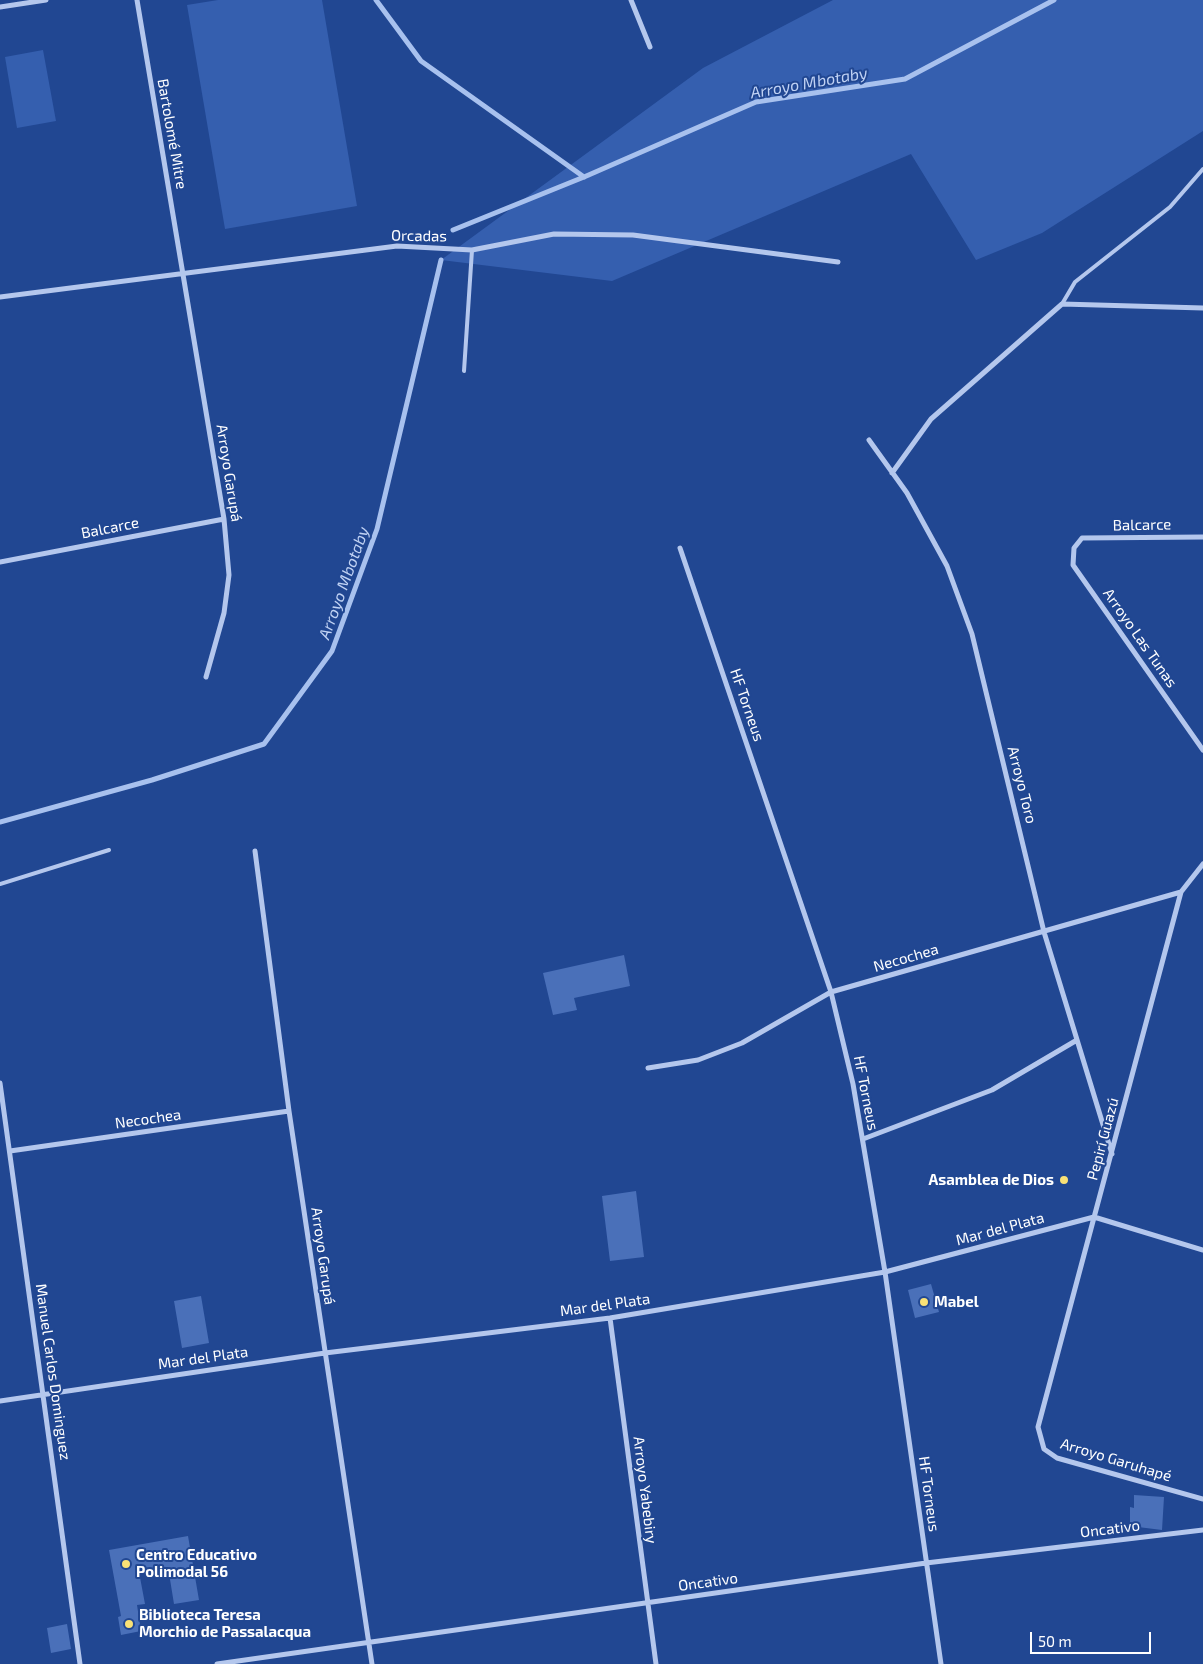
<!DOCTYPE html>
<meta charset="utf-8">
<style>
body{margin:0}
#map{position:relative;width:1203px;height:1664px;overflow:hidden;background:#214792;font-family:"Exo 2",sans-serif}
canvas{display:block}
.scale{position:absolute;left:1030px;top:1632px;width:121px;height:22px;box-sizing:border-box;border:2px solid #fff;border-top:0;padding-left:6px;font-size:15px;line-height:18px;white-space:nowrap;color:#fff;-webkit-text-stroke:4px #214792;paint-order:stroke}
</style>
<div id="map">
<canvas width="1203" height="1664"></canvas>
<div class="scale">50 m</div>
</div>
<script>
const context = document.querySelector('canvas').getContext('2d');
context.lineJoin = 'round';
function paint(path, color) { context.fillStyle = color; context.fill(path, 'evenodd'); }
const toPath = rows => new Path2D(rows.map(r => 'M' + r).join(''));
function strokePath(path, color, width, dash) { context.strokeStyle = color; context.lineWidth = width; context.lineCap = dash ? 'butt' : 'round'; context.setLineDash(dash || []); context.stroke(path); }
function drawText(font, color, halo, rows, align = 'center') {
  context.font = font + ' "Exo 2",sans-serif'; context.lineWidth = 4; context.setLineDash([]); context.textBaseline = 'middle'; context.strokeStyle = halo; context.fillStyle = color; for (const [text, x, y, turn = 0] of rows) {
    context.save(); context.translate(x, y); context.rotate((+turn || 0) * Math.PI / 180); context.textAlign = isNaN(turn) ? turn : align; if (halo) context.strokeText(text, 0, 0); context.fillText(text, 0, 0); context.restore();
  }
}
paint(toPath([
 [218,0,322,0,357,206,225,229,187,5],
 [833,0,1203,0,1203,131,1042,233,976,260,911,154,612,281,441,260,703,68],
 [43,50,56,121,17,128,5,57]
]), '#355faf');
strokePath(toPath([
 [376,0,421,61,584,177],
 [453,230,584,177,756,102,905,79,1054,0],
 [0,822,152,780,264,744,332,651,377,529,441,260]
]), '#a8c1ee', 5);
paint(toPath([
 [624,955,630,986,574,998,577,1010,553,1015,543,973],
 [636,1191,644,1257,610,1261,602,1196],
 [931,1284,939,1312,915,1318,908,1290],
 [201,1296,209,1343,182,1348,174,1301],
 [1134,1495,1164,1497,1162,1530,1130,1526,1130,1507,1134,1508],
 [188,1536,199,1600,174,1604,168,1567,139,1572,145,1604,137,1605,141,1631,121,1635,118,1617,121,1616,109,1550],
 [67,1624,71,1649,51,1653,47,1628]
]), '#4a70b9');
strokePath(toPath([
 [1062,304,1075,282,1170,207,1203,169],
 [464,371,472,250],
 [0,884,109,850]
]), '#b4c7ed', 4);
strokePath(toPath([
 [137,0,224,519,229,575,224,613,206,677],
 [631,0,650,47],
 [0,7,46,0],
 [0,297,397,246,472,250,554,234,633,235,838,262],
 [869,440,907,493,947,566,972,634,1044,932,1112,1154],
 [892,473,931,419,1062,304,1203,308],
 [1203,537,1082,538,1074,548,1073,565,1203,750],
 [680,548,831,992,853,1084,885,1272,941,1664],
 [0,562,224,519],
 [255,851,289,1111,372,1664],
 [1203,864,1181,892,1038,1427,1044,1449,1057,1458,1203,1499],
 [648,1068,698,1060,742,1043,831,992,1181,892],
 [0,1083,80,1664],
 [863,1139,992,1090,1077,1040],
 [10,1151,289,1111],
 [610,1318,656,1664],
 [0,1401,325,1353,610,1318,885,1272,1094,1217,1203,1250],
 [217,1664,926,1563,1203,1530]
]), '#b4c7ed', 5);
for (const [x, y, r, color] of [
 [1064,1180,5,"#f9e176"],
 [924,1302,5,"#f9e176"],
 [126,1564,5,"#f9e176"],
 [129,1624,5,"#f9e176"]
]) { const dot = new Path2D(); dot.arc(x, y, r, 0, 2 * Math.PI); context.fillStyle = color; context.fill(dot); strokePath(dot, '#214792', 2); }
drawText('15px', '#fff', '#214792', [
 ["Bartolomé Mitre",172,134,80],
 ["Orcadas",419,236,1],
 ["Arroyo Garupá",229,473,81],
 ["Balcarce",1142,525,-1],
 ["Balcarce",110,528,-11],
 ["Arroyo Las Tunas",1140,638,55],
 ["HF Torneus",747,705,71],
 ["Arroyo Toro",1022,785,76],
 ["Necochea",906,958,-16],
 ["HF Torneus",866,1093,79],
 ["Necochea",148,1119,-8],
 ["Pepirí Guazú",1103,1139,-75],
 ["Mar del Plata",1000,1229,-15],
 ["Arroyo Garupá",323,1256,82],
 ["Mar del Plata",605,1305,-8],
 ["Mar del Plata",203,1358,-8],
 ["Manuel Carlos Dominguez",53,1372,82],
 ["Arroyo Garuhapé",1116,1460,17],
 ["Arroyo Yabebiry",645,1490,83],
 ["HF Torneus",929,1494,82],
 ["Oncativo",1110,1529,-7],
 ["Oncativo",708,1582,-8]
]);
drawText('bold 15px', '#fff', '#214792', [
 ["Asamblea de Dios",1054,1180,"right"],
 ["Mabel",934,1302],
 ["Centro Educativo",136,1555],
 ["Polimodal 56",136,1572],
 ["Biblioteca Teresa",139,1615],
 ["Morchio de Passalacqua",139,1632]
], 'left');
drawText('italic 16px', '#c0d2f4', '#214792', [
 ["Arroyo Mbotaby",809,83,-10],
 ["Arroyo Mbotaby",344,583,-70]
]);
</script>
